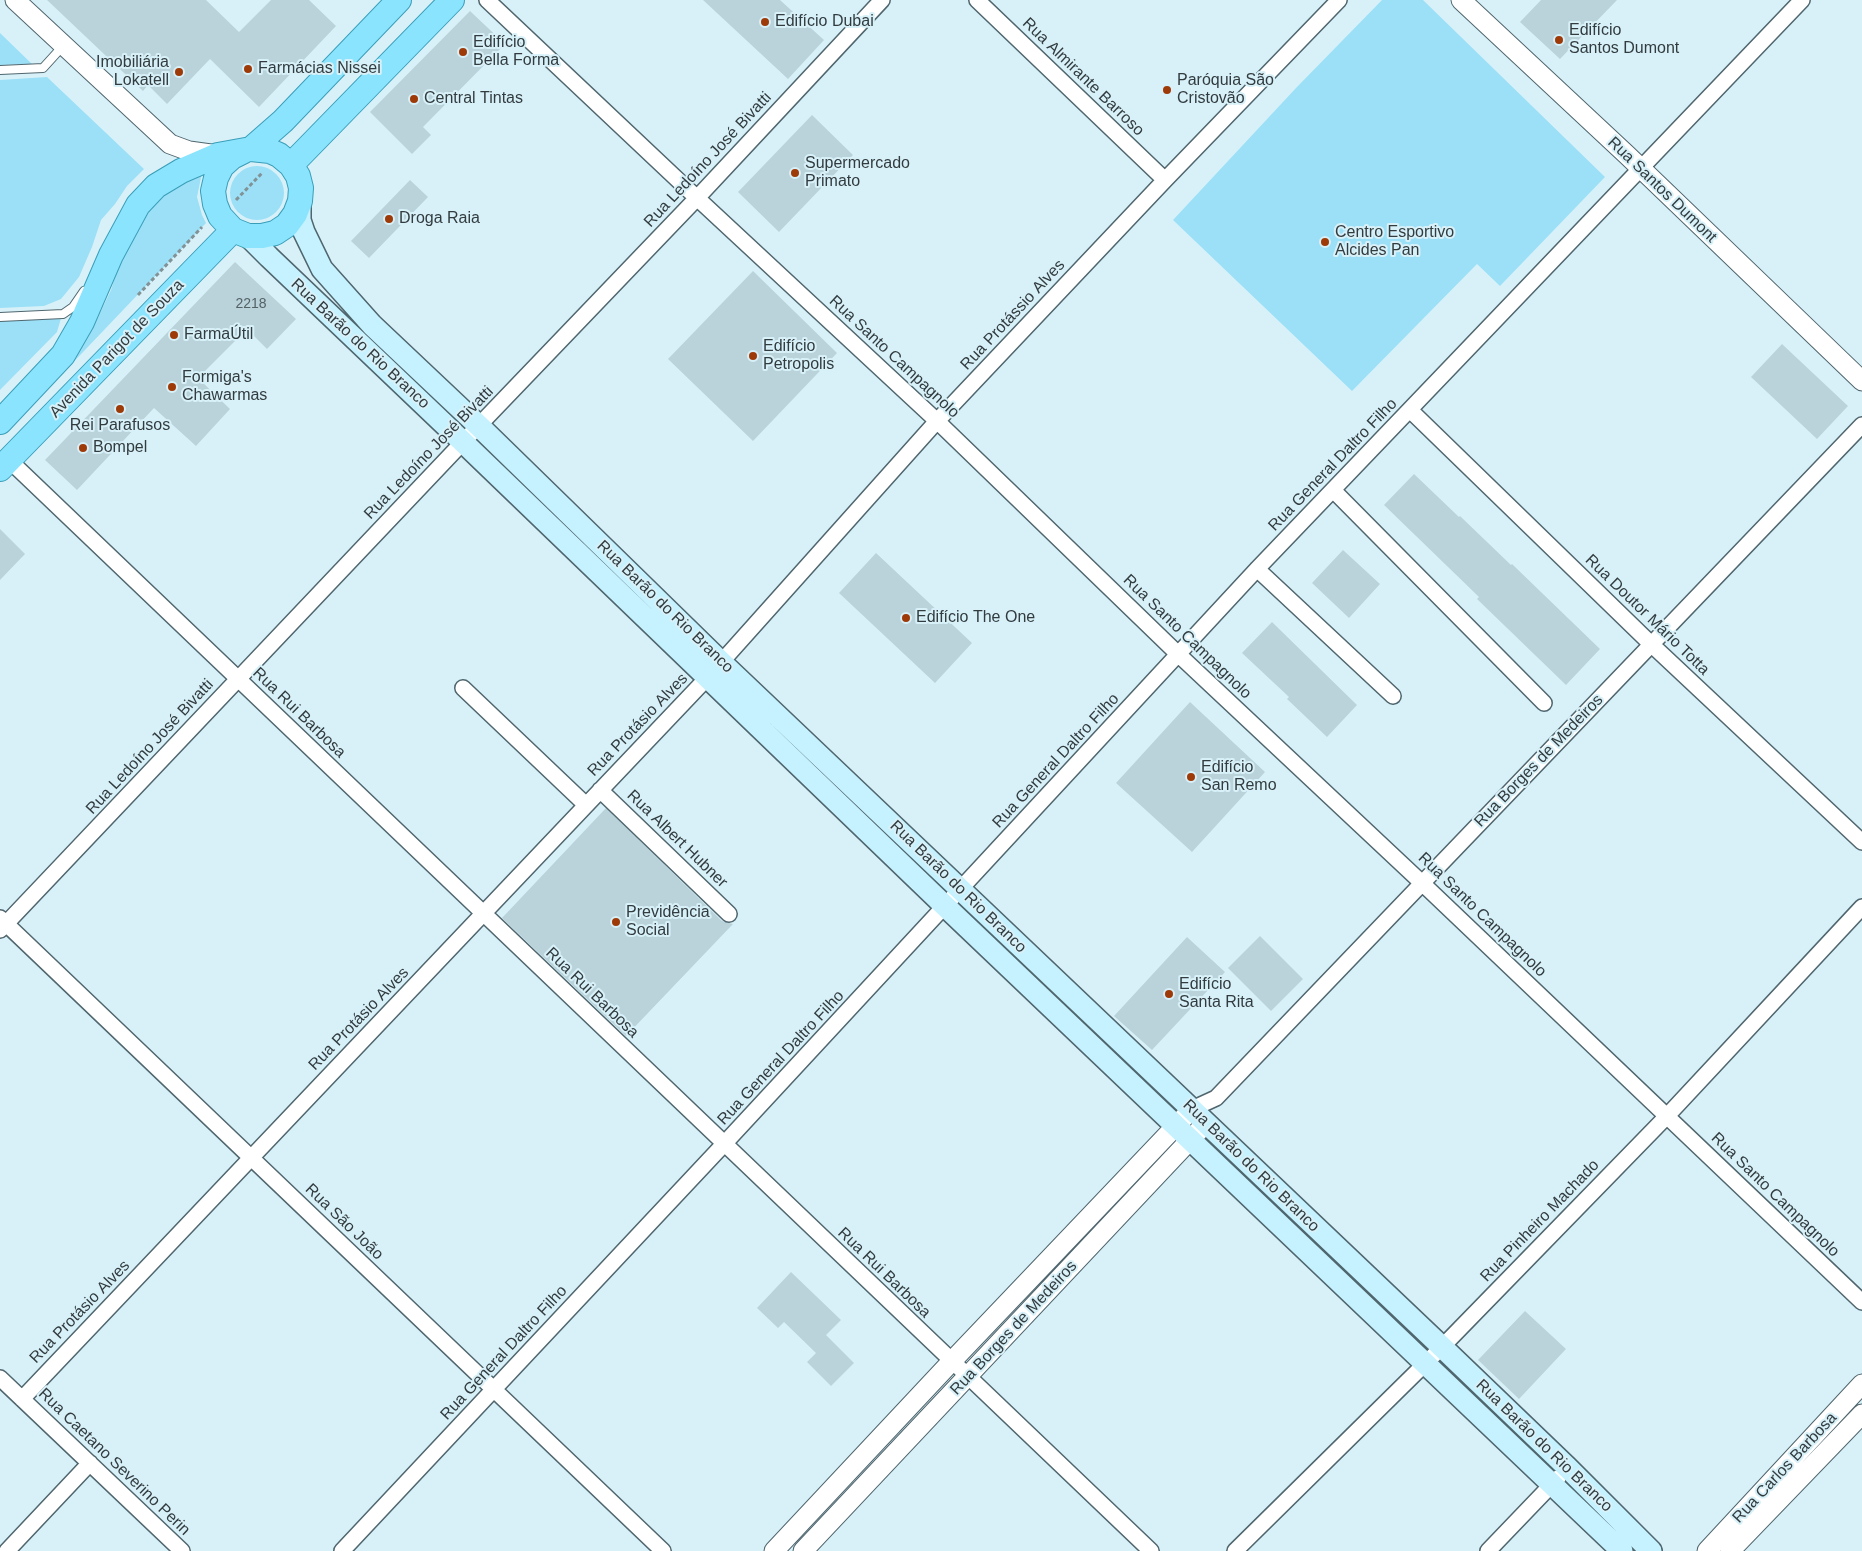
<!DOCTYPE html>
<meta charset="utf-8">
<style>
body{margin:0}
canvas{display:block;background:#d8f1f9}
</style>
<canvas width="1862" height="1551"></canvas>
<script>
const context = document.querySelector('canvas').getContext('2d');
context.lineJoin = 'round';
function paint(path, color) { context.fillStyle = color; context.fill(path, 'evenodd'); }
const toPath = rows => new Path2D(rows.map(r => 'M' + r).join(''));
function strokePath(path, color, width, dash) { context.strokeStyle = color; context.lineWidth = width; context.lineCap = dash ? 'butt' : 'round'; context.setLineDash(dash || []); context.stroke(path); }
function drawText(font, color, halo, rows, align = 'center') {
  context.font = font + ' Helvetica,sans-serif'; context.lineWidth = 4; context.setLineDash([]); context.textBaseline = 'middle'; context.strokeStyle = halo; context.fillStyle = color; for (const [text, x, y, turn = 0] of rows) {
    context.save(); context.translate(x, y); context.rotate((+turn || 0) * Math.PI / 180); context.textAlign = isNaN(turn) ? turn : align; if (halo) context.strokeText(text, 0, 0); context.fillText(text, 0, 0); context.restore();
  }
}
paint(toPath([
 [1382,0,1423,0,1605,177,1500,286,1477,264,1352,391,1173,220,1296,88],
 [0,33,32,64,0,65],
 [47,77,144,169,127,186,115,204,101,220,92,247,79,277,61,299,44,306,0,308,0,80],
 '230 193a27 27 0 1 1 54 0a27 27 0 1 1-54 0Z',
 [202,173,197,197,202,215,206,223,64,372,92,330,111,290,123,252,143,216,167,193,186,179],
 [62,315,57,332,0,390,0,317]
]), '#9ce0f7');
paint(toPath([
 [47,0,206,0,239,32,271,0,309,0,336,26,259,107,210,59,167,104,148,85,143,91],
 [703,0,780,0,824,40,788,79],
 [1541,0,1617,0,1560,59,1520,22],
 [470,11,505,44,423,127,431,135,412,154,370,112],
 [812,115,853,155,779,232,738,192],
 [410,180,428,197,369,258,351,241],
 [235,262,296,319,267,349,247,329,198,378,230,409,196,446,154,408,77,490,45,460],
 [753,271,837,353,753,441,668,359],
 [1782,344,1848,406,1817,439,1751,377],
 [1414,474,1459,517,1460,516,1511,565,1512,564,1600,649,1566,685,1477,599,1479,597,1384,505],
 [0,529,25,554,0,580],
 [1343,550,1380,584,1349,618,1312,583],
 [876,553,972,643,935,683,839,593],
 [1272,622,1357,705,1327,737,1287,699,1289,697,1242,653],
 [1190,702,1265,772,1192,852,1116,783],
 [606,808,722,921,733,924,626,1036,502,918],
 [1260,936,1303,979,1271,1011,1228,968],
 [1187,937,1225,972,1152,1050,1114,1016],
 [791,1272,841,1320,826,1335,854,1363,831,1386,807,1362,816,1353,784,1322,778,1328,757,1308],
 [1525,1311,1566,1349,1519,1399,1478,1360]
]), '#bad3db');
const service = toPath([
 [0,70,43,68,63,46],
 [0,317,63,314,73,307,84,291]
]);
const minor = toPath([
 [487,0,697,198,937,421,1179,655,1422,883,1862,1302],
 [977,0,1165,180],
 [1411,411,1651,644,1862,842],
 [9,460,1151,1551],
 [1333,490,1544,703],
 [1257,569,1393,696],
 [463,688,586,805],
 [600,790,729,914],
 [0,918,663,1551],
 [0,930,463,442,697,198,882,0],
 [1192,1109,1216,1098,1862,425],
 [0,1378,182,1551],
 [22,1399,708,677,937,421,1165,180,1339,0],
 [7,1551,90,1463],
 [342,1551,724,1144,1257,569,1802,0],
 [1235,1551,1442,1347,1667,1116,1862,907],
 [1488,1551,1558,1478]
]);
const tertiary = toPath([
 [15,0,170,144,189,151,218,155],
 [1461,0,1627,155,1862,381],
 [774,1551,952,1361,1192,1109],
 [803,1551,1206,1123],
 [1707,1551,1862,1384],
 [1730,1551,1862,1414]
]);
const secondary = toPath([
 [300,201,300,220,304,232,322,269,372,325,479,426,721,662,1442,1347,1567,1467,1651,1551],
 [248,236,269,257,463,442,945,906,1622,1551]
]);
const primary = toPath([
 [251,149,283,121,399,0],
 [291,165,452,0],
 [0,422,63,355,82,322,111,255,138,205,156,186,181,171,218,155,251,149,270,151,279,155,291,165,298,176,301,188,300,201,295,214,287,225,275,233,262,236,248,236,233,230,220,216,215,204,213,191,216,178,222,166,232,157,244,151],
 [0,469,233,230]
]);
strokePath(service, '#50666e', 10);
strokePath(minor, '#50666e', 18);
strokePath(tertiary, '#50666e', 21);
strokePath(secondary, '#50666e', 24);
strokePath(primary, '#3a9eb9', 26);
strokePath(toPath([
 [236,200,263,172],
 [138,295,202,227]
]), '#829398', 3, [4, 2.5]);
strokePath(service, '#fff', 8);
strokePath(minor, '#fff', 15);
strokePath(tertiary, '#fff', 19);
strokePath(secondary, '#c5f2fe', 21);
strokePath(primary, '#8be4fd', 24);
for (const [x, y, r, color] of [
 [765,22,5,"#9e3908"],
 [1559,40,5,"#9e3908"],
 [463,52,5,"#9e3908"],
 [248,69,5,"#9e3908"],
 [179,72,5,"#9e3908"],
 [1167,90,5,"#9e3908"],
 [414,99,5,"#9e3908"],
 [795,173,5,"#9e3908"],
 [389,219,5,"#9e3908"],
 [1325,242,5,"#9e3908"],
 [174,335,5,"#9e3908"],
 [753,356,5,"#9e3908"],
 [172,387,5,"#9e3908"],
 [120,409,5,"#9e3908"],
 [83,448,5,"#9e3908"],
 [906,618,5,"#9e3908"],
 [1191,777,5,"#9e3908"],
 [616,922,5,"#9e3908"],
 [1169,994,5,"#9e3908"]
]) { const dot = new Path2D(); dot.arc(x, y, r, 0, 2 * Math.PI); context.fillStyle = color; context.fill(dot); strokePath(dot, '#d8f1f9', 2); }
drawText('14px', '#546266', null, [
 ["2218",251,304]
]);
drawText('16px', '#323c3f', '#d8f1f9', [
 ["Edifício Dubai",775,22],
 ["Edifício",1569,31],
 ["Santos Dumont",1569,49],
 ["Edifício",473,43],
 ["Bella Forma",473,61],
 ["Imobiliária",169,63,"right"],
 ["Lokatell",169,81,"right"],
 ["Farmácias Nissei",258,69],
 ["Paróquia São",1177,81],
 ["Cristovão",1177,99],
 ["Central Tintas",424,99],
 ["Supermercado",805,164],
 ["Primato",805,182],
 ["Droga Raia",399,219],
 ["Centro Esportivo",1335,233],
 ["Alcides Pan",1335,251],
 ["FarmaÚtil",184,335],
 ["Edifício",763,347],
 ["Petropolis",763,365],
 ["Formiga's",182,378],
 ["Chawarmas",182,396],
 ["Rei Parafusos",120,426,"center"],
 ["Bompel",93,448],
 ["Edifício The One",916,618],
 ["Edifício",1201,768],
 ["San Remo",1201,786],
 ["Previdência",626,913],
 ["Social",626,931],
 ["Edifício",1179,985],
 ["Santa Rita",1179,1003]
], 'left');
drawText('16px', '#323c3f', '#d8f1f9', [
 ["Rua Almirante Barroso",1083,77,44],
 ["Rua Ledoíno José Bivatti",708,160,-47],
 ["Rua Santos Dumont",1662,190,44],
 ["Rua Protássio Alves",1013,315,-47],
 ["Rua Barão do Rio Branco",360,344,43],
 ["Avenida Parigot de Souza",117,349,-46],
 ["Rua Santo Campagnolo",894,357,43],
 ["Rua Ledoíno José Bivatti",429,453,-46],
 ["Rua General Daltro Filho",1333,465,-46],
 ["Rua Barão do Rio Branco",665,607,44],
 ["Rua Doutor Mário Totta",1647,615,44],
 ["Rua Santo Campagnolo",1187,637,44],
 ["Rua Rui Barbosa",299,713,44],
 ["Rua Protásio Alves",638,725,-46],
 ["Rua Ledoíno José Bivatti",150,747,-47],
 ["Rua General Daltro Filho",1056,761,-47],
 ["Rua Borges de Medeiros",1539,761,-46],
 ["Rua Albert Hubner",677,839,44],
 ["Rua Barão do Rio Branco",958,887,44],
 ["Rua Santo Campagnolo",1482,915,44],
 ["Rua Rui Barbosa",592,993,44],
 ["Rua Protásio Alves",359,1019,-46],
 ["Rua General Daltro Filho",781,1058,-47],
 ["Rua Barão do Rio Branco",1251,1166,44],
 ["Rua Santo Campagnolo",1775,1195,44],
 ["Rua Pinheiro Machado",1540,1221,-46],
 ["Rua São João",344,1222,44],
 ["Rua Rui Barbosa",884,1273,44],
 ["Rua Protásio Alves",80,1312,-46],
 ["Rua Borges de Medeiros",1014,1328,-47],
 ["Rua General Daltro Filho",504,1353,-47],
 ["Rua Barão do Rio Branco",1544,1446,44],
 ["Rua Caetano Severino Perin",114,1462,44],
 ["Rua Carlos Barbosa",1785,1468,-47]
]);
</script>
